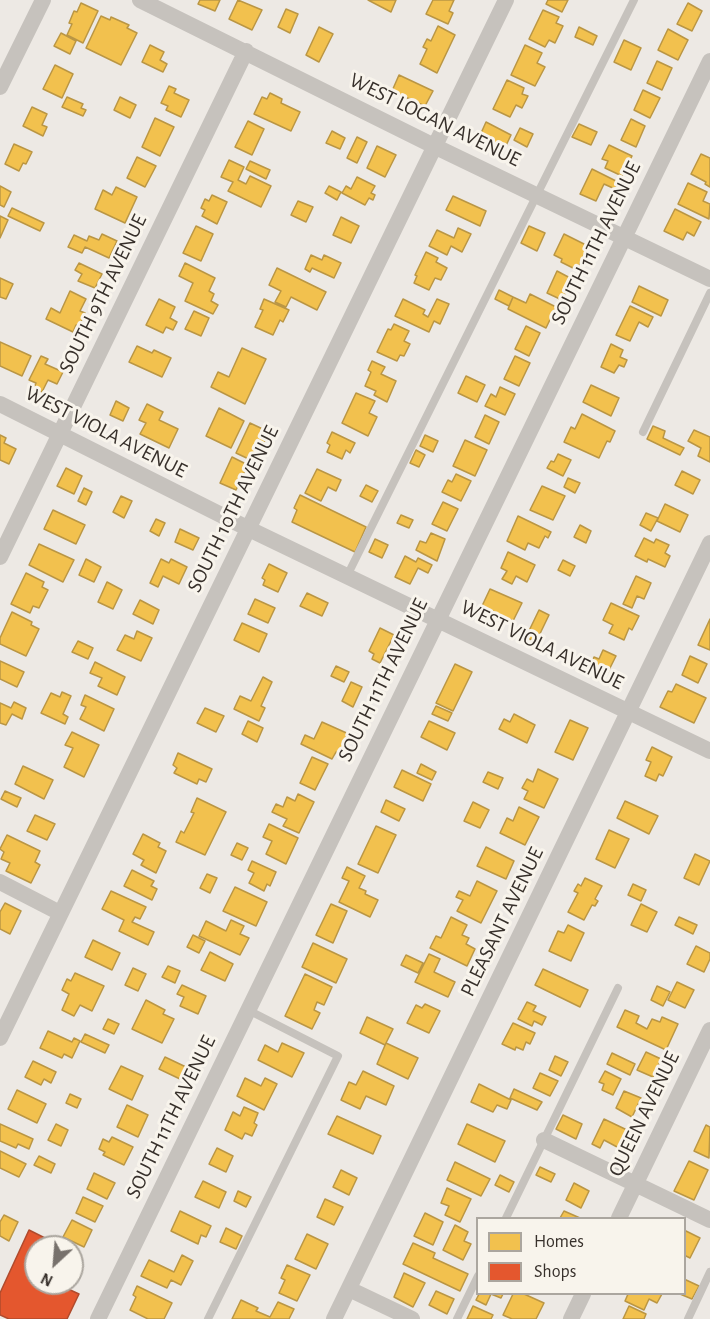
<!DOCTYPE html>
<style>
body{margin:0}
#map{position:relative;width:710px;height:1319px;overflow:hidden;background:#ede9e4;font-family:"Alegreya Sans",sans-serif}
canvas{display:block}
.legend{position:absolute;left:476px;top:1217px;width:210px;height:78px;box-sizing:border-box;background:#f8f4ec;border:2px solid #aba69f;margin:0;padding:8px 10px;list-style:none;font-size:18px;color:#37302b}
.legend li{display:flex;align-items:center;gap:12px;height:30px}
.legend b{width:30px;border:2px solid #aba69f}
.north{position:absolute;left:24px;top:1235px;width:60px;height:60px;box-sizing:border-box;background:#f8f4ec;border:2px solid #aba69f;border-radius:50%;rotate:206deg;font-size:16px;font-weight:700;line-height:24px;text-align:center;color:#37302b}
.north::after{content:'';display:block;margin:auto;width:21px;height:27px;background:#77716c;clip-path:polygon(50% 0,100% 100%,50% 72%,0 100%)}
</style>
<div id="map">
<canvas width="710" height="1319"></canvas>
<ul class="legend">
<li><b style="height:16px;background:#f2c14e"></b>Homes</li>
<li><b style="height:16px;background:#e4572e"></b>Shops</li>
</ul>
<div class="north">N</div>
</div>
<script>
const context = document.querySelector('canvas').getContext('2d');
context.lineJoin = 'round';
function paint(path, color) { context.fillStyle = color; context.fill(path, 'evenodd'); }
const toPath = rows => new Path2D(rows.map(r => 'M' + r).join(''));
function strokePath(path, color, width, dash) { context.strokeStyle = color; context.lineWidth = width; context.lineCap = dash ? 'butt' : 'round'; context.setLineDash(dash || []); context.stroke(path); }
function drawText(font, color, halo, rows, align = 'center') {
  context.font = font + ' "Alegreya Sans",sans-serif'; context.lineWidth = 6; context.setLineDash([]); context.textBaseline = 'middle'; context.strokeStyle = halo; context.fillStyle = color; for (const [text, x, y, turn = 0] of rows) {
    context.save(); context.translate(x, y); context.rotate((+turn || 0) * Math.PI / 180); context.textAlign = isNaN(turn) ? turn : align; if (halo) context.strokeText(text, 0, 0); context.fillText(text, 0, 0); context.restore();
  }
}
const homes = toPath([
 [200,0,220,0,215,11,198,4,200,0],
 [238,0,262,10,252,30,229,19,238,0],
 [368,0,396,0,391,12,368,0],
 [433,0,454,0,449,11,453,13,448,24,426,14,433,0],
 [548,0,568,0,562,12,546,4,548,0],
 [81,3,98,11,83,43,67,35,72,24,69,23,74,11,77,12,81,3],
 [688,3,702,11,692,31,677,24,688,3],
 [286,9,298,14,290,33,278,27,286,9],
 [543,10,559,17,556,23,563,26,555,43,549,40,545,47,529,39,543,10],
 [101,16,110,20,111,17,129,25,127,28,137,33,121,65,86,48,101,16],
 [438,26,455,35,437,73,420,64,427,49,423,47,427,39,431,41,438,26],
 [319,27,333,34,319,62,306,55,319,27],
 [579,27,597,36,593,45,575,37,579,27],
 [668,29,688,40,678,60,658,50,668,29],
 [61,33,76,41,70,54,54,46,61,33],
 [624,40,641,48,631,70,614,62,624,40],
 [150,45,164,52,160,60,167,64,163,72,142,62,150,45],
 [525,45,542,53,537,63,545,67,535,86,511,75,525,45],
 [657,61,672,68,662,90,647,83,657,61],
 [55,65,73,74,62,98,43,89,55,65],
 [399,75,433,91,425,106,392,91,399,75],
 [507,80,524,88,522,94,528,96,522,108,516,105,510,117,493,109,507,80],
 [169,86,176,89,174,93,189,100,181,117,166,110,168,106,161,103,169,86],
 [643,90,660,98,650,118,634,110,643,90],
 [270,93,282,99,281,103,300,112,291,131,254,114,262,97,267,99,270,93],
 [67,97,83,104,81,108,86,110,83,116,62,107,67,97],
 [120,97,136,105,130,118,114,110,120,97],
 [32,107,47,114,42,125,47,127,43,136,23,126,32,107],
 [155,118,174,127,160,156,142,147,155,118],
 [631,119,645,126,636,147,621,140,631,119],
 [248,121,264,129,252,155,235,147,248,121],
 [486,122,511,135,502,154,477,142,486,122],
 [579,124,597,132,591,145,572,137,579,124],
 [520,128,533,134,527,147,514,140,520,128],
 [332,131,345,138,340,149,326,143,332,131],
 [357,137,367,142,357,163,347,158,357,137],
 [14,144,32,152,26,164,23,163,19,171,5,164,14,144],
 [609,145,632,156,622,176,605,168,608,161,602,159,609,145],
 [377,146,396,155,385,177,367,168,377,146],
 [701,154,710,158,710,187,705,184,706,182,691,174,701,154],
 [137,157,156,166,145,187,127,178,137,157],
 [229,160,244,167,238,180,246,184,250,176,271,186,261,207,228,191,233,182,221,177,229,160],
 [250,161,270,170,266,179,246,169,250,161],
 [592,169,618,182,615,189,604,184,596,201,580,194,592,169],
 [357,177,375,186,371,193,375,195,373,200,369,198,365,205,342,193,346,186,351,189,357,177],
 [688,183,707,192,703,201,710,204,709,219,678,204,688,183],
 [0,186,11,192,4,207,0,205,0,186],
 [329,186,341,192,337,200,325,193,329,186],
 [116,187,137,197,125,223,95,209,103,190,112,195,116,187],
 [212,195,227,202,217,224,202,216,205,210,201,208,205,199,209,201,212,195],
 [453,196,486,211,480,226,446,210,453,196],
 [298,201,313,207,306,222,291,215,298,201],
 [12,208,44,223,40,231,8,216,12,208],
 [675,209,701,222,694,236,687,232,683,240,664,231,675,209],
 [0,216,8,220,0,238,0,216],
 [341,217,359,226,351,243,333,235,341,217],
 [196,226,213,234,201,261,183,253,196,226],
 [529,226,545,233,537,251,521,243,529,226],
 [458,228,471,234,462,252,451,246,447,255,429,246,437,230,454,238,458,228],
 [102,234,117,241,109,258,85,247,82,253,68,247,74,235,87,241,89,236,99,240,102,234],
 [564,234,588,246,577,270,561,262,562,259,554,255,564,234],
 [426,252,438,258,436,262,447,268,441,280,435,278,429,290,414,283,417,276,415,275,426,252],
 [311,255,322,260,324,255,341,263,334,278,312,268,310,272,305,269,311,255],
 [79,263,102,274,95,288,78,281,82,274,75,270,79,263],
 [185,263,215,278,209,291,214,294,211,301,218,305,213,314,185,301,193,283,179,276,185,263],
 [277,268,326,292,317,310,291,297,286,307,275,302,281,291,269,285,277,268],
 [557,271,572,279,562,300,547,293,557,271],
 [0,278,13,284,6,299,0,297,0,278],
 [639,286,668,300,661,316,632,302,639,286],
 [499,290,513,297,509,306,495,299,499,290],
 [70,291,86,299,80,311,85,313,79,326,76,325,73,332,46,319,51,308,60,313,70,291],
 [530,294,556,307,546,328,508,309,513,297,526,303,530,294],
 [159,299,175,307,170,318,177,322,173,330,166,327,163,333,146,325,159,299],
 [264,299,289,310,283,322,280,320,273,335,255,327,263,310,260,309,264,299],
 [403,299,425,310,423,314,428,317,437,299,449,304,440,324,434,321,429,332,395,316,403,299],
 [630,306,653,317,648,327,639,322,630,341,616,335,630,306],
 [194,311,209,318,201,336,185,329,194,311],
 [394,324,409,331,404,341,410,344,404,356,400,355,397,361,377,352,388,329,391,330,394,324],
 [526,326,540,333,529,356,515,349,526,326],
 [0,342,31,356,22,376,0,366,0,342],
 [611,344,623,350,620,357,627,360,624,367,619,365,614,373,601,367,611,344],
 [137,346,152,353,154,350,171,358,162,377,129,362,137,346],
 [242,348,266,359,245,404,211,387,218,372,229,377,242,348],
 [41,356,48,359,45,364,63,372,57,384,48,380,42,392,34,388,36,383,29,380,41,356],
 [515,356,530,363,519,386,504,379,515,356],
 [372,361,385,367,381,374,396,381,387,402,374,395,376,391,365,386,371,372,368,370,372,361],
 [466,376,485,385,477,402,458,393,466,376],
 [591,385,619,398,611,416,583,402,591,385],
 [500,387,515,394,505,415,485,406,491,394,496,397,500,387],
 [356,393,375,401,369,413,377,417,368,436,342,423,356,393],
 [116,401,129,408,123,421,110,415,116,401],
 [147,404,163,412,159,420,178,429,169,448,140,434,146,423,139,420,147,404],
 [219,408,244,421,231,448,206,436,219,408],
 [582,414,615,431,610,442,607,441,599,458,564,442,571,427,575,429,582,414],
 [485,415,499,422,489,444,475,437,485,415],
 [250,423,269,432,255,462,236,453,250,423],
 [653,426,665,431,663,438,684,448,680,455,647,439,653,426],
 [694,430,710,437,710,462,698,456,701,448,688,441,694,430],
 [332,432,355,443,350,453,346,450,342,459,327,452,330,445,327,443,332,432],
 [0,435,6,438,4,443,16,449,9,464,0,460,0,435],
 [425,435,438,441,433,452,420,446,425,435],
 [465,440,487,450,475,476,453,466,465,440],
 [416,450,425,455,419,467,410,463,416,450],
 [558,454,571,460,563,476,547,468,551,461,554,462,558,454],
 [232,457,248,465,236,490,220,483,232,457],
 [66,468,82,476,74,494,57,486,66,468],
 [317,469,341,480,336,491,328,487,321,501,305,493,317,469],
 [682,471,700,480,693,494,675,485,682,471],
 [456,474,471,481,461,501,442,492,448,480,452,482,456,474],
 [568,478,580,483,575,493,564,487,568,478],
 [366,485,378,491,372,502,360,496,366,485],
 [542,486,565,496,553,520,530,510,542,486],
 [84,488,92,492,86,505,78,501,84,488],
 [300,495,366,527,355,552,292,522,297,510,294,508,300,495],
 [121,496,132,501,124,518,113,512,121,496],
 [443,502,458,509,447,531,432,524,443,502],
 [665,504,688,515,680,532,657,521,665,504],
 [53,510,85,525,76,544,44,529,53,510],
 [646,513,658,518,651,531,640,525,646,513],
 [401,515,413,520,409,528,397,523,401,515],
 [518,516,551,532,548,538,545,536,539,548,528,543,525,550,507,541,518,516],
 [156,519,165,523,159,536,150,531,156,519],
 [580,525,591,531,586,543,574,537,580,525],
 [180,529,199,538,193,550,175,542,180,529],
 [431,533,445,539,437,561,416,550,420,541,426,543,431,533],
 [644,538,654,543,656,539,669,545,665,553,670,556,665,567,648,559,647,562,635,556,644,538],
 [375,539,388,545,382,558,369,552,375,539],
 [39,544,74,560,63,582,29,565,39,544],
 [508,552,535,565,527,582,516,576,512,584,502,579,507,571,501,568,508,552],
 [405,556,416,562,418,558,432,565,428,573,418,568,410,584,395,577,405,556],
 [86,559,101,567,94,582,79,575,86,559],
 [161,559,169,563,171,559,187,567,179,584,163,576,158,587,150,583,161,559],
 [563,560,575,566,570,576,558,570,563,560],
 [269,564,287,573,278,592,263,585,265,580,262,578,269,564],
 [26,573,44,582,42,587,48,590,39,608,33,606,30,613,11,604,26,573],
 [636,576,651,583,644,599,637,596,632,608,623,604,636,576],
 [107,582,122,590,113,609,98,602,107,582],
 [490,589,522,603,513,621,482,606,490,589],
 [307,593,328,603,322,616,300,606,307,593],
 [255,599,275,608,268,623,248,614,255,599],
 [140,600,159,610,153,624,133,614,140,600],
 [611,603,639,616,632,630,629,628,624,640,609,633,613,625,603,620,611,603],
 [539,610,549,615,536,642,526,637,539,610],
 [12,612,32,622,31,625,39,629,26,656,0,644,0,638,12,612],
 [710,619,710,650,698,645,710,619],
 [242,623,267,634,259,652,234,640,242,623],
 [380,628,394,635,380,663,372,659,374,654,369,651,380,628],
 [137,631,152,638,141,661,117,650,125,635,134,639,137,631],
 [78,641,93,648,88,659,72,652,78,641],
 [603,650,616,656,608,672,591,664,594,657,599,659,603,650],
 [690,656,707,664,698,683,682,675,690,656],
 [0,661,24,672,17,687,0,679,0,661],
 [95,662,125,677,117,695,98,686,102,678,90,673,95,662],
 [455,664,472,672,453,711,436,703,455,664],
 [336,666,349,672,344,682,331,676,336,666],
 [263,677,272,682,261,706,265,708,259,721,234,709,240,696,251,701,263,677],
 [351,682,362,687,353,707,342,701,351,682],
 [676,684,706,698,694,723,660,707,668,691,672,692,676,684],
 [62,692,71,696,63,714,68,717,65,724,41,713,51,693,60,697,62,692],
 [85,695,114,709,104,731,80,719,86,707,81,705,85,695],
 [14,702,26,708,22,719,12,714,6,725,0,723,0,703,11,708,14,702],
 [436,706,452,713,448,721,432,714,436,706],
 [205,708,224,716,216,732,197,723,205,708],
 [514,714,535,725,527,743,499,729,504,719,510,722,514,714],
 [570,720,588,728,573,760,555,752,570,720],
 [248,721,263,728,257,742,242,734,248,721],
 [429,721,455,733,447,750,421,737,429,721],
 [322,722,351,735,341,755,336,752,332,759,301,744,305,735,314,739,322,722],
 [72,732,99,745,84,777,64,767,73,748,65,745,72,732],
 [652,747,672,757,663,776,659,774,656,781,645,776,651,762,646,760,652,747],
 [178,753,212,769,206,782,199,779,197,784,174,773,177,768,173,765,178,753],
 [312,757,328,764,315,790,300,783,312,757],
 [421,764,436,772,432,780,417,773,421,764],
 [23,766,53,780,44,799,15,784,23,766],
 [538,769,558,779,544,808,524,799,528,791,522,788,527,779,533,782,538,769],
 [402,770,431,784,423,801,394,787,402,770],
 [488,772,503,778,498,789,483,782,488,772],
 [5,791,21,798,17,807,1,799,5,791],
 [298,794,314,802,299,833,283,826,287,819,272,812,276,804,283,807,287,797,295,801,298,794],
 [197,798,226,812,205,855,176,842,181,831,184,833,194,813,191,812,197,798],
 [386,800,405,809,399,821,381,812,386,800],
 [625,801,658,816,649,834,617,818,625,801],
 [473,802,489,810,480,828,464,821,473,802],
 [519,807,539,817,525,845,500,833,507,818,513,821,519,807],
 [35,815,55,824,47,840,27,831,35,815],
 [269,824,298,838,286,864,266,854,272,841,263,837,269,824],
 [376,826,396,835,378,873,358,864,376,826],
 [609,830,629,839,615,868,596,859,609,830],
 [143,834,160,843,158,847,166,851,156,873,141,865,144,860,133,854,143,834],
 [7,835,40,851,35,862,40,865,31,883,6,871,10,863,1,859,4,852,0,849,7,835],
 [237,843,248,848,242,860,231,855,237,843],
 [486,847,514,861,506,879,477,866,486,847],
 [695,854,710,861,699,885,684,878,695,854],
 [252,861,276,872,270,886,267,884,264,891,249,883,254,873,248,870,252,861],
 [347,867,365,876,359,888,366,891,365,894,378,900,370,917,339,902,349,881,342,878,347,867],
 [132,870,154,881,151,886,157,889,152,900,124,886,132,870],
 [207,874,217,878,210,893,200,888,207,874],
 [585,878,602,886,595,899,598,901,595,906,592,905,584,920,568,912,578,893,574,891,578,884,581,886,585,878],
 [477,881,497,891,481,923,457,911,463,900,456,897,459,891,470,896,477,881],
 [633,884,646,890,641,901,628,895,633,884],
 [235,887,267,902,256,926,223,911,235,887],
 [111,891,146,907,140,919,135,917,132,922,154,932,148,945,119,931,124,920,102,909,111,891],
 [5,903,21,911,10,934,0,929,0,912,5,903],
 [331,904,347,911,333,943,316,935,331,904],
 [641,904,657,912,647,932,631,925,641,904],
 [451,917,467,925,462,935,469,938,466,944,475,949,467,966,430,948,436,936,441,938,451,917],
 [679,917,697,925,693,934,675,925,679,917],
 [231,920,244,926,240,934,249,938,240,955,199,936,206,921,226,931,231,920],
 [568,925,584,933,571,961,549,951,558,931,564,933,568,925],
 [193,935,205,941,199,953,187,947,193,935],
 [93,940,120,953,112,970,85,957,93,940],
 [313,943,347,959,336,983,302,967,313,943],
 [696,946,710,953,710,959,704,972,687,964,696,946],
 [210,952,233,964,225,981,201,970,210,952],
 [429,954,440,959,434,972,455,982,448,997,415,982,429,954],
 [406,955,423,963,418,973,401,965,406,955],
 [168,966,180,971,175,983,162,977,168,966],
 [133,968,146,974,138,991,125,985,133,968],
 [543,969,588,990,580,1007,535,985,543,969],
 [75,973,104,986,92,1011,80,1005,74,1016,62,1010,69,994,62,990,67,979,71,981,75,973],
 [305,974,332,987,324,1005,317,1002,314,1010,320,1013,312,1029,285,1016,305,974],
 [677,982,694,990,685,1008,668,1000,677,982],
 [182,985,206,996,198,1014,180,1006,184,997,177,994,182,985],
 [657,986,670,992,663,1006,651,1000,657,986],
 [146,1000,165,1010,163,1014,174,1019,162,1043,132,1029,146,1000],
 [527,1002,536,1006,533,1011,546,1017,542,1025,534,1021,532,1026,518,1019,527,1002],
 [425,1004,440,1011,429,1033,407,1023,416,1005,422,1008,425,1004],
 [625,1010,639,1016,636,1023,647,1029,652,1019,660,1022,662,1017,678,1024,666,1050,617,1027,625,1010],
 [367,1017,393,1029,385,1045,360,1033,367,1017],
 [108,1019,119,1024,114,1034,103,1029,108,1019],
 [513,1023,535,1033,530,1044,526,1042,523,1050,516,1047,515,1050,502,1044,513,1023],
 [48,1031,72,1042,74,1038,80,1041,72,1058,64,1054,62,1058,40,1048,48,1031],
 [85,1034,109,1045,105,1053,81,1042,85,1034],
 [282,1043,304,1053,292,1077,258,1060,265,1045,278,1052,282,1043],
 [386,1043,418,1058,408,1079,377,1064,386,1043],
 [646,1052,661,1059,653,1077,637,1070,646,1052],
 [612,1053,635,1064,630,1075,607,1064,612,1053],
 [555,1056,568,1062,561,1076,549,1070,555,1056],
 [165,1057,186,1067,180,1079,159,1069,165,1057],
 [33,1061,56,1072,51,1083,44,1079,41,1085,25,1077,33,1061],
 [121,1066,143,1076,132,1100,109,1089,121,1066],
 [363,1071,394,1086,386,1105,366,1096,360,1109,341,1100,349,1082,356,1085,363,1071],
 [605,1071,621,1079,613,1095,602,1090,604,1084,599,1082,605,1071],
 [540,1073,558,1081,550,1096,533,1088,540,1073],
 [245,1078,261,1086,265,1078,277,1084,264,1110,237,1096,245,1078],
 [479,1084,511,1100,507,1109,497,1105,493,1112,471,1102,479,1084],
 [514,1089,542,1102,537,1110,510,1098,514,1089],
 [17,1090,46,1104,37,1123,8,1109,17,1090],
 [624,1091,641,1098,632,1117,616,1108,624,1091],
 [70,1094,81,1099,77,1108,66,1103,70,1094],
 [127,1105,148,1115,138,1137,117,1127,127,1105],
 [244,1107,258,1113,254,1123,257,1125,252,1136,245,1133,242,1139,225,1130,233,1112,240,1116,244,1107],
 [563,1115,582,1124,576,1139,556,1129,563,1115],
 [337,1116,381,1136,373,1154,328,1134,337,1116],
 [604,1119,627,1130,619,1148,604,1140,600,1148,592,1144,604,1119],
 [0,1124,33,1139,29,1149,18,1144,16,1148,0,1141,0,1124],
 [56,1124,68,1130,61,1146,48,1140,56,1124],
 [467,1124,505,1141,495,1162,458,1144,467,1124],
 [706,1125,710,1127,709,1158,694,1151,706,1125],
 [112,1137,133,1147,124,1165,103,1155,105,1152,99,1149,103,1139,109,1142,112,1137],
 [217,1148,233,1156,226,1172,209,1164,217,1148],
 [0,1151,26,1164,19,1177,0,1168,0,1151],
 [39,1156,55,1164,51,1173,34,1165,39,1156],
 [689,1161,708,1170,694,1200,674,1191,689,1161],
 [455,1162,490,1179,481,1196,447,1180,455,1162],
 [540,1167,555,1174,551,1182,536,1175,540,1167],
 [341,1170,357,1178,349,1195,333,1187,341,1170],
 [94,1173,115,1183,107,1199,87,1189,94,1173],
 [500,1175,514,1182,509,1192,495,1185,500,1175],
 [203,1181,226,1192,219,1208,195,1197,203,1181],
 [574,1183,589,1191,581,1208,566,1200,574,1183],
 [447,1188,471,1199,460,1222,445,1215,449,1206,441,1203,447,1188],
 [238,1191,251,1197,246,1207,234,1201,238,1191],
 [83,1197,103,1206,95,1222,76,1213,83,1197],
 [325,1199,343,1207,334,1225,317,1217,325,1199],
 [180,1211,211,1226,206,1237,201,1235,198,1244,171,1231,180,1211],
 [564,1211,580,1218,560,1218,564,1211],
 [425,1213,443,1222,433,1245,414,1236,425,1213],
 [4,1215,18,1222,9,1241,0,1236,0,1222,4,1215],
 [72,1220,92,1230,84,1247,63,1237,72,1220],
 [455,1225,468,1232,464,1241,471,1244,463,1260,443,1250,455,1225],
 [226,1228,242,1236,236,1249,220,1242,226,1228],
 [684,1230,700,1238,690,1258,684,1255,684,1230],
 [307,1234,328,1244,316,1269,295,1259,307,1234],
 [413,1243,435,1253,433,1258,468,1274,460,1291,403,1264,413,1243],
 [182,1255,193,1261,181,1285,171,1280,167,1288,141,1276,149,1260,174,1272,182,1255],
 [287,1265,310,1275,297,1301,279,1293,285,1280,281,1278,287,1265],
 [404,1273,425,1283,413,1307,394,1297,404,1273],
 [684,1279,699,1286,692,1299,680,1294,684,1294,684,1279],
 [137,1286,172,1303,164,1319,148,1319,130,1310,136,1297,133,1295,137,1286],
 [436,1291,454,1299,447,1314,429,1305,436,1291],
 [479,1294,503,1294,501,1298,491,1294,486,1305,476,1300,479,1294],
 [513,1294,524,1294,544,1303,536,1319,512,1319,503,1315,513,1294],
 [628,1294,662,1294,657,1303,649,1299,644,1310,625,1301,628,1294],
 [241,1300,258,1308,256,1311,270,1317,278,1302,294,1309,289,1319,232,1319,241,1300],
 [473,1306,493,1315,491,1319,467,1319,473,1306],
 [629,1306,646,1314,644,1319,623,1319,629,1306]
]);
paint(homes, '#f2c14e');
strokePath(homes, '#ba9644', 1.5);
const shops = toPath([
 [29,1230,63,1247,36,1247,36,1283,55,1283,79,1294,67,1319,9,1319,0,1315,0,1293,29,1230]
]);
paint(shops, '#e4572e');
strokePath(shops, '#b04b2d', 1.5);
strokePath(toPath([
 [643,432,710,293],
 [347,576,634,0],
 [506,1218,618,988],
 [208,1319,338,1056,248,1010],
 [457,1319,478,1276],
 [688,1319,710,1272]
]), '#c6c2bd', 8);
strokePath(toPath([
 [140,0,434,146,710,279],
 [0,87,43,0],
 [0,404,249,529,710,751],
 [0,557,246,51],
 [0,882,60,913],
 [0,1038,506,0],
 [544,1140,710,1220],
 [619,1218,710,1030],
 [349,1289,412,1319],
 [98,1319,710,61],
 [334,1319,710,543],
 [571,1319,583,1294]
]), '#c6c2bd', 16);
drawText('21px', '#37302b', '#f8f4ec', [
 ["WEST LOGAN AVENUE",435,120,26],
 ["SOUTH 11TH AVENUE",596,243,-64],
 ["SOUTH 9TH AVENUE",103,294,-64],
 ["WEST VIOLA AVENUE",106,432,27],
 ["SOUTH 10TH AVENUE",233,509,-64],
 ["WEST VIOLA AVENUE",542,645,26],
 ["SOUTH 11TH AVENUE",383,680,-64],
 ["PLEASANT AVENUE",502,922,-64],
 ["QUEEN AVENUE",644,1114,-64],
 ["SOUTH 11TH AVENUE",171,1117,-64]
]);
</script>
